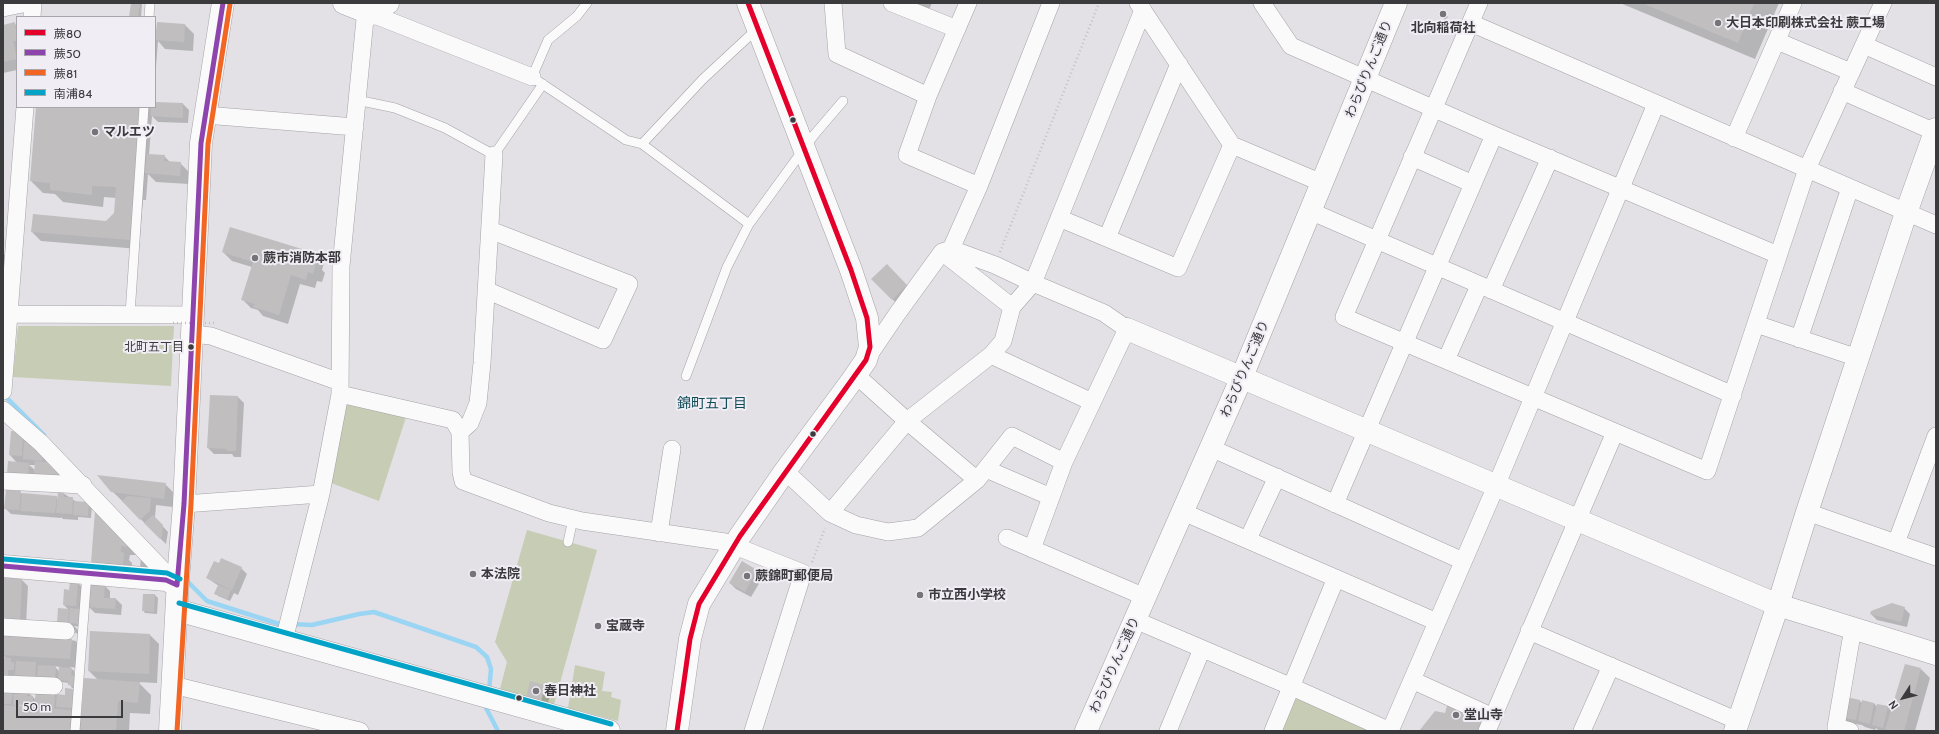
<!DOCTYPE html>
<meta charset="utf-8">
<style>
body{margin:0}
#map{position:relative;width:1939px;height:734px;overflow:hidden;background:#e3e1e5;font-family:Cabin,"Noto Sans JP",sans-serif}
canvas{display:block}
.frame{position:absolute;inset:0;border:4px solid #3b3a3d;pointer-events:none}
.legend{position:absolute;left:16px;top:16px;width:140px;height:92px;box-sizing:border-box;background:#f0edf4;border:1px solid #a8a5ab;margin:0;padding:5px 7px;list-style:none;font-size:12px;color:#3b3a3d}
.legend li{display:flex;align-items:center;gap:8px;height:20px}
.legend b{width:20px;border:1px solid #a8a5ab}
.north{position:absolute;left:1883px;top:678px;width:40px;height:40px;-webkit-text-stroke:3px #f0edf4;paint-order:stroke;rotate:234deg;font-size:11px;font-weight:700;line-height:16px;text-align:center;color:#3b3a3d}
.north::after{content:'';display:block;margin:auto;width:14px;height:18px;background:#3b3a3d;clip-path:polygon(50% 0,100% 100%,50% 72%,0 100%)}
.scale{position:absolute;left:16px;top:700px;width:107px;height:18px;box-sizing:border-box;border:2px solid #3b3a3d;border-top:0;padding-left:5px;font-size:12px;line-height:14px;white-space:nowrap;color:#3b3a3d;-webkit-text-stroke:3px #f0edf4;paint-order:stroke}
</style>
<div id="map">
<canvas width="1939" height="734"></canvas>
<div class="frame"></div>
<ul class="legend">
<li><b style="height:5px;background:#e4002b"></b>蕨80</li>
<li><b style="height:5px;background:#8e44ad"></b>蕨50</li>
<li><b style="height:5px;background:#f26522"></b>蕨81</li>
<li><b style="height:5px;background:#03a3c7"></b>南浦84</li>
</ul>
<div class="north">N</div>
<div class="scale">50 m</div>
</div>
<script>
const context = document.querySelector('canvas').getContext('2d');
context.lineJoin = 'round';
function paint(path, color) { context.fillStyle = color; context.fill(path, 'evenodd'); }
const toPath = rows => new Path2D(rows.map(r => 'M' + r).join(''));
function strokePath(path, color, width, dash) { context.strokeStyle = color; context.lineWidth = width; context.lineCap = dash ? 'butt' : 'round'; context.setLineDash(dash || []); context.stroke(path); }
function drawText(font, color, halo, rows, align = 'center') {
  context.font = font + ' Cabin,"Noto Sans JP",sans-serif'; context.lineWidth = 4; context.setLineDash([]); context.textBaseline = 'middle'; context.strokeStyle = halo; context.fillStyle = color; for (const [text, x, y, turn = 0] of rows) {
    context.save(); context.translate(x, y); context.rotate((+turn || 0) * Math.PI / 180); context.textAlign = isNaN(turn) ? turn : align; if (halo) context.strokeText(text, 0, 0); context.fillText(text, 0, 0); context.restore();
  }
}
paint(toPath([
 [18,326,174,326,171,386,13,377],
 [342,403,407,414,379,501,331,483],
 [527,530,597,550,553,708,499,693,507,662,495,642],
 [575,665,605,672,602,691,612,692,611,697,621,700,618,721,568,708],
 [1292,687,1390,731,1273,731]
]), '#c6cdb4');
paint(toPath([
 [132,3,142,3,141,17,131,17],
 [906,3,932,3,928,12],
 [1620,3,1779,3,1755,59],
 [1444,11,1448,17,1445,20,1440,14],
 [14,23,17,26,17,70,3,73,3,26],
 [185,25,194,34,193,51,165,49,158,41,155,80,155,31,157,33],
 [155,103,183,104,189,110,188,123,158,122,152,116,149,155,164,156,171,163,180,163,189,172,189,184,156,182,148,174,146,200,143,200,139,249,41,241,32,232,107,222,115,213,116,198,104,197,103,207,63,202,55,194,43,193,31,181,37,107,155,107],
 [230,228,315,254,324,263,322,270,325,273,322,282,317,281,315,288,300,284,288,324,263,316,258,310,251,308,242,299,252,267,232,261,223,252],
 [3,254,8,257,6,277,3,277],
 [887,265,912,291,898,305,873,279],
 [238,397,244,403,241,457,234,457,232,454,214,454,208,448],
 [23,433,29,444,65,476,34,482,10,455],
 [29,465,36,465,36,471],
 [165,484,174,493,173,507,156,505,155,518,168,532,166,544,112,491],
 [20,492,22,494,56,497,58,499,63,493,77,502,92,506,91,518,78,517,78,520,63,519,61,517,61,518,11,514,5,508],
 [96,513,136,548,136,555,130,555,129,560,132,563,131,574,101,572],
 [141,557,159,570,140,568],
 [742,562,757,571,763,577,751,597,736,589,730,583],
 [241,568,247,574,238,595,234,593,230,601,218,596,216,594,219,586,207,578],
 [3,579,22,580,28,586,26,625,4,624],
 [78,583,84,589,81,627,74,626,78,630,78,634,72,631,72,627,74,627,70,623,70,626,59,609,69,610,64,605,70,591],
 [104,585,110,591,110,599,116,599,122,605,121,615,95,613,89,607],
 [155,595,158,598,157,614,145,613,143,610],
 [1904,608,1910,614,1907,627,1877,620,1871,614],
 [91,632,150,635,159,644,157,683,138,682,151,695,150,714,130,713,129,731,3,731,3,690,27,691,36,700,55,693,57,695,66,696,74,690,74,714,82,722,98,680,89,671],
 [19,704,37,706,37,708,19,706],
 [71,640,76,641,78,646,79,668,70,667,74,671,77,688,72,688,69,683,14,675,13,684,4,683,3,658,6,658,3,655,3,643],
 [54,666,60,667,60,672],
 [1921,669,1930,678,1915,731,1879,731,1876,728,1875,730,1865,727,1862,725,1849,723,1843,717,1860,701,1863,704,1874,703,1877,707,1888,707,1892,711],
 [545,685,551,691,547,707,533,704]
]), '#0003');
strokePath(toPath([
 [4,395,44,435],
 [185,579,207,601,279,624,285,624],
 [292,624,312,625,359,614,374,612,476,647,487,657,491,669,489,691],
 [487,702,486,708,498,731]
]), '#9ad5f4', 4.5);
paint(toPath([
 [131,3,140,3,138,17,129,17],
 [1642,3,1754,3,1738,43],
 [15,22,17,41,13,41,17,59,3,62,3,25],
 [157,22,185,24,184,42,155,40],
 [155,102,183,103,183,118,151,116,151,107,155,107],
 [36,107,140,107,130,240,31,232,33,214,106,221,114,213,116,187,92,186,92,195,50,190,50,183,30,181],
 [147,154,165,155,164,161,181,162,180,176,145,173],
 [230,227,315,253,313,262,316,263,313,274,308,272,306,280,291,275,279,315,253,307,255,304,241,300,253,262,222,252],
 [887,264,907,285,892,300,871,279],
 [210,395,238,396,236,451,227,451,227,449,207,448],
 [11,431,23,432,22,456,9,455],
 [24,442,30,443,29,446,41,447,43,449,42,461,23,459],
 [8,461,29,463,28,476,7,474],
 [35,461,54,463,60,469,59,477,34,475],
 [97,475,166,483,164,499,111,492],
 [6,490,21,491,19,510,4,509],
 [58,492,64,492,64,497,73,497,72,514,56,513],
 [22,493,57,496,55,513,20,511],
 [127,496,151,498,150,511,140,520,122,501],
 [74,501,89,502,88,516,73,515],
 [95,511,128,538,127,547,121,546,121,552,124,553,123,566,91,563],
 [153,515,163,525,162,536,160,539,144,523],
 [221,558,242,567,232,590,206,578,214,561,219,563],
 [742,561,757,570,745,592,729,583],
 [3,577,22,579,20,620,3,619],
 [70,582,78,582,76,606,63,605,64,589,69,590],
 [90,583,105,584,104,598,116,598,115,609,88,607],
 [218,585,231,590,227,599,214,594],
 [143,594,155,594,154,612,142,611],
 [1892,603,1905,607,1901,622,1870,614,1871,611],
 [58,608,69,609,68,624,57,623],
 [70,608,80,609,79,624,69,623],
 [90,631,150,634,149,674,88,671],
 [3,634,72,639,70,659,3,655],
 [3,657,11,658,11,662,14,662,14,670,8,670,8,678,3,678],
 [16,661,36,662,35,679,15,678],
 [1905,664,1921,668,1904,731,1888,731,1885,730],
 [38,665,56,666,55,680,37,679],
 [59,667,72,668,71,675,75,676,74,686,68,685,68,681,58,680],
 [84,678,140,682,138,703,118,701,116,731,80,731],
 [530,681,545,685,541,702,526,698],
 [65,688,74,689,73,708,56,707,57,694,65,695],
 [3,689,13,690,11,704,3,704],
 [14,689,27,691,27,696,33,696,32,706,13,705],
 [36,691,55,692,54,708,34,706],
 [1846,697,1860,700,1856,720,1842,718],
 [1862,700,1874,703,1870,724,1858,721],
 [1448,702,1487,717,1480,731,1419,731,1435,711,1445,713],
 [1877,704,1888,706,1883,728,1872,725],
 [3,705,72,710,70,731,3,731]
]), '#c0bebf');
const lane = toPath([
 [587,3,577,16,548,40,532,77,626,140,642,144,749,224],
 [149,17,150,3],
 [357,100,395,108,445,128,494,155,543,84],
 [642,144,703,79,758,28],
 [130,314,144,107],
 [686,376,727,267,749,224,814,135,843,101],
 [568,542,573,519],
 [75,731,87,573]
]);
const street = toPath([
 [833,3,837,54,928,96],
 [892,3,957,29],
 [968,3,928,96,907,155,979,186],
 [1138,3,1232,145,1322,183],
 [1262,3,1291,46,1494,135,1778,255],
 [1479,3,1344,317,1707,471,1807,169,1883,3],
 [3,8,27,3],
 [32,17,33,3],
 [1471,23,1936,225],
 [1777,41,1851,72],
 [1864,45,1936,77],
 [1842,91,1935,132],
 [205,115,355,127],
 [1734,138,1793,3],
 [1412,157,1473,184],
 [1310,211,1733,395],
 [1059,218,1178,268,1232,145],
 [1107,238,1179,64],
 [951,249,979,186,1051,3],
 [942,252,1012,307,1003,341,991,355,1092,402],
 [486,290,603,340,629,284,490,230],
 [1491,290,1550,158],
 [9,314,193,315],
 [1756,324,1858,358],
 [192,334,211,336,340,382],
 [1799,339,1850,188],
 [867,358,897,314,942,252,951,249,995,265,1033,283,1012,307],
 [1446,360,1479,286],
 [856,375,907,421,991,355],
 [3,391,25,107],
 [340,394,453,420,460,432,461,472,463,481,549,513,582,521,725,542,803,573,753,731],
 [3,410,41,443,177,585],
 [460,432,470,423,478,403,482,363,494,155],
 [1211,448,1463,561],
 [986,469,1051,497],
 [785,471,830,513,856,525,888,532,918,528,977,480,1012,436,1064,462],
 [3,481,83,485],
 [184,504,321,494],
 [1335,504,1494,135],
 [1183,512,1437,622],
 [1807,512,1936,557],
 [830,513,907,421,977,480],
 [659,533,672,449],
 [1007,538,1145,597],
 [1248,539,1277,477],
 [1896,543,1936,436],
 [1032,549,1064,462,1127,329,1104,313,1033,283,1143,10],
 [1135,620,1292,687,1390,731],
 [3,627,66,631],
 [1529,631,1738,721],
 [284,640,321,494,340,394,341,266,365,19,372,14,532,77],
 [1412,680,1493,717],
 [3,684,54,686],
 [173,685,360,731],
 [1836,727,1853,628],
 [1168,731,1202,649],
 [1273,731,1336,578],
 [1390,731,1496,486,1656,104],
 [1487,731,1615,432],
 [1582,731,1611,666],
 [1836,731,1836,727,1850,731]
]);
const secondary = toPath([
 [344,3,372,14,388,3],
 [1127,329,1778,605,1936,654],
 [3,566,166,580,177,585],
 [177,610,609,731],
 [1086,731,1241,379,1396,3],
 [1735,731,1778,605,1807,512,1906,213,1936,129]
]);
const primary = toPath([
 [677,731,690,639,699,604,740,536,785,471,853,379,866,360,870,347,867,318,851,270,748,3]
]);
const highway = toPath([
 [170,731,178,580,184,504,201,143,223,3]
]);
strokePath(lane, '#a4a2a6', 10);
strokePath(street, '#a4a2a6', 18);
strokePath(secondary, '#a4a2a6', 23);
strokePath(primary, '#a4a2a6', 23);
strokePath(highway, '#a4a2a6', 23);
strokePath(toPath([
 [1000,252,1099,3],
 [812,562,825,528]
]), '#c1c1c2', 2.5, [1, 3]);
strokePath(lane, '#fbfafb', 9);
strokePath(street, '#fbfafb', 17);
strokePath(secondary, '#fbfafb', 22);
strokePath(primary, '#fbfafb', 22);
strokePath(highway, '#fbfafb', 22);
strokePath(toPath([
 [173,323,217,323]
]), '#c1c1c2', 2.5, [1, 3]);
strokePath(toPath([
 [677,731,690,639,699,604,740,536,866,360,870,347,867,318,851,270,748,3]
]), '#e4002b', 5);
strokePath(toPath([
 [3,566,166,580,177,585],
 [177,585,184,504,201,143,223,3]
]), '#8e44ad', 5);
strokePath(toPath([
 [177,731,191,504,208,144,230,4]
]), '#f26522', 5);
strokePath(toPath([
 [4,559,167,573,180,579],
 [179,603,611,724]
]), '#03a3c7', 5);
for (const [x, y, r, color] of [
 [1443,14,4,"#767478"],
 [1718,23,4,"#767478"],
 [793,120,3.5,"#3b3a3d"],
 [95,132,4,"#767478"],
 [255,258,4,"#767478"],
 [191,347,3.5,"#3b3a3d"],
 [813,434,3.5,"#3b3a3d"],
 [473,574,4,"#767478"],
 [747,576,4,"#767478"],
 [920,595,4,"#767478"],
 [598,626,4,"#767478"],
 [536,691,4,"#767478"],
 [519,698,3.5,"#3b3a3d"],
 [1456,715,4,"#767478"]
]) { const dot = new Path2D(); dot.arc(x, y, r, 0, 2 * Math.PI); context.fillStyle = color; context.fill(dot); strokePath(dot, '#f0edf4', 1.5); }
drawText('12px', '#3b3a3d', '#f0edf4', [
 ["北町五丁目",184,347]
], 'right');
drawText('bold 13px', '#3b3a3d', '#f0edf4', [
 ["大日本印刷株式会社 蕨工場",1726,23],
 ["北向稲荷社",1443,28,"center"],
 ["マルエツ",103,132],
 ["蕨市消防本部",263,258],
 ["本法院",481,574],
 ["蕨錦町郵便局",755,576],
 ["市立西小学校",928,595],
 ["宝蔵寺",606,626],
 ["春日神社",544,691],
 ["堂山寺",1464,715]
], 'left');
drawText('13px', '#3b3a3d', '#f0edf4', [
 ["わらびりんご通り",1369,69,-68],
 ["わらびりんご通り",1245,369,-67],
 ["わらびりんご通り",1115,665,-66]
]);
drawText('14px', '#104c55', '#f0edf4', [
 ["錦町五丁目",712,404]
]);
</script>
